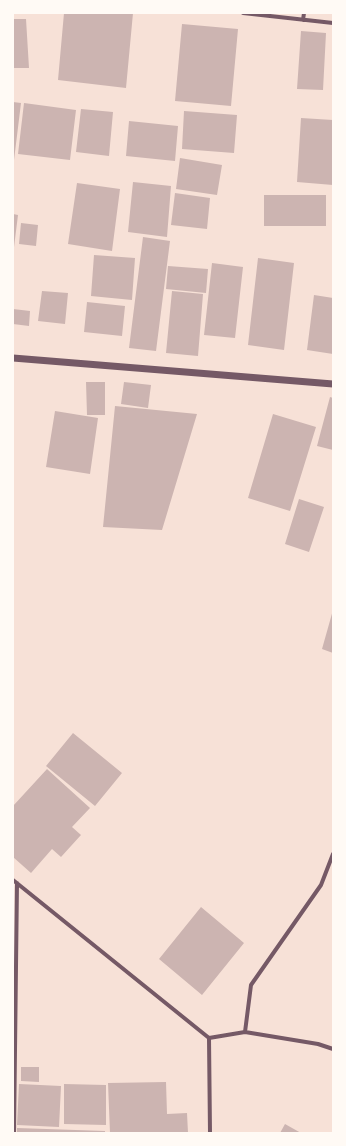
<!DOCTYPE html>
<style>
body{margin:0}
#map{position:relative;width:346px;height:1146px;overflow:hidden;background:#f7e1d7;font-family:"DejaVu Sans",sans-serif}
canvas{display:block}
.frame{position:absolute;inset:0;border:14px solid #fffaf5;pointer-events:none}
</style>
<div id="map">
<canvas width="346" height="1146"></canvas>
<div class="frame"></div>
</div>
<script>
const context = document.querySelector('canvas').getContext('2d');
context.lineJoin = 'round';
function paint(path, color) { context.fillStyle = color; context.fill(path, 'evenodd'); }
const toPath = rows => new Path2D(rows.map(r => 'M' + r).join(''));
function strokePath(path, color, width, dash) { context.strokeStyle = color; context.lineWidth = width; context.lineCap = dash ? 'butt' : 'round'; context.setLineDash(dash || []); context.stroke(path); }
paint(toPath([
 [64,13,133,13,126,88,58,80],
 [13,19,26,19,29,68,13,68],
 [182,24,238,29,231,106,175,101],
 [301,31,326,33,323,90,297,89],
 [13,102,21,103,14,160,13,160],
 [24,103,76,110,70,160,18,154],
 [81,109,113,112,109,156,76,152],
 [184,111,237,115,234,153,182,149],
 [301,118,333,120,333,185,297,182],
 [129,121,178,126,175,161,126,156],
 [180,158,222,165,217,195,176,189],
 [133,182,171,186,167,237,128,232],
 [77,183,120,189,112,251,68,244],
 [175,193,210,198,207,229,171,225],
 [264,195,326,195,326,226,264,226],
 [13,214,18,215,14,247,13,247],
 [21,223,38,225,36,246,19,244],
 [143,237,170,241,156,351,129,348],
 [94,255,135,258,132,300,91,296],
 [258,258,294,263,284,350,248,345],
 [212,263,243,267,235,338,204,335],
 [168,266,208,269,206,293,166,289],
 [42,291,68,293,65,324,38,321],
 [172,291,203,294,198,356,166,353],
 [314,295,333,298,333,354,307,350],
 [87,302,125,306,122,336,84,332],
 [13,309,30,311,29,326,13,324],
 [86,382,105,382,105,415,87,415],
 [124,382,151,385,148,408,121,404],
 [330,397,333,398,333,450,317,446],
 [115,406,197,414,162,530,103,527],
 [55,411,98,418,90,474,46,467],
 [273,414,316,427,290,511,248,498],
 [299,499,324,507,309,552,285,544],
 [333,610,333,653,322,649],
 [73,733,122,773,95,806,46,766],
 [47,769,90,808,72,827,81,835,61,857,52,849,31,873,13,857,13,806],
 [201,907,244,943,202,995,159,959],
 [21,1067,39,1067,39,1082,21,1081],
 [166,1082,167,1114,187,1113,188,1133,110,1133,108,1083],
 [19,1084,61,1086,59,1127,17,1125],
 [64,1084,106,1085,106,1125,64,1124],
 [285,1124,301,1133,280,1133],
 [17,1128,105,1131,105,1133,17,1133]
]), '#ccb4b1');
strokePath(toPath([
 [243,13,333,23],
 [303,20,304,13],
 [13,880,209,1038,245,1032,318,1044,333,1049],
 [245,1032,251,985,321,885,333,854],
 [209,1038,210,1133],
 [14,1133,17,883]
]), '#755966', 4);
strokePath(toPath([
 [13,358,333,384]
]), '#755966', 7);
</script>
